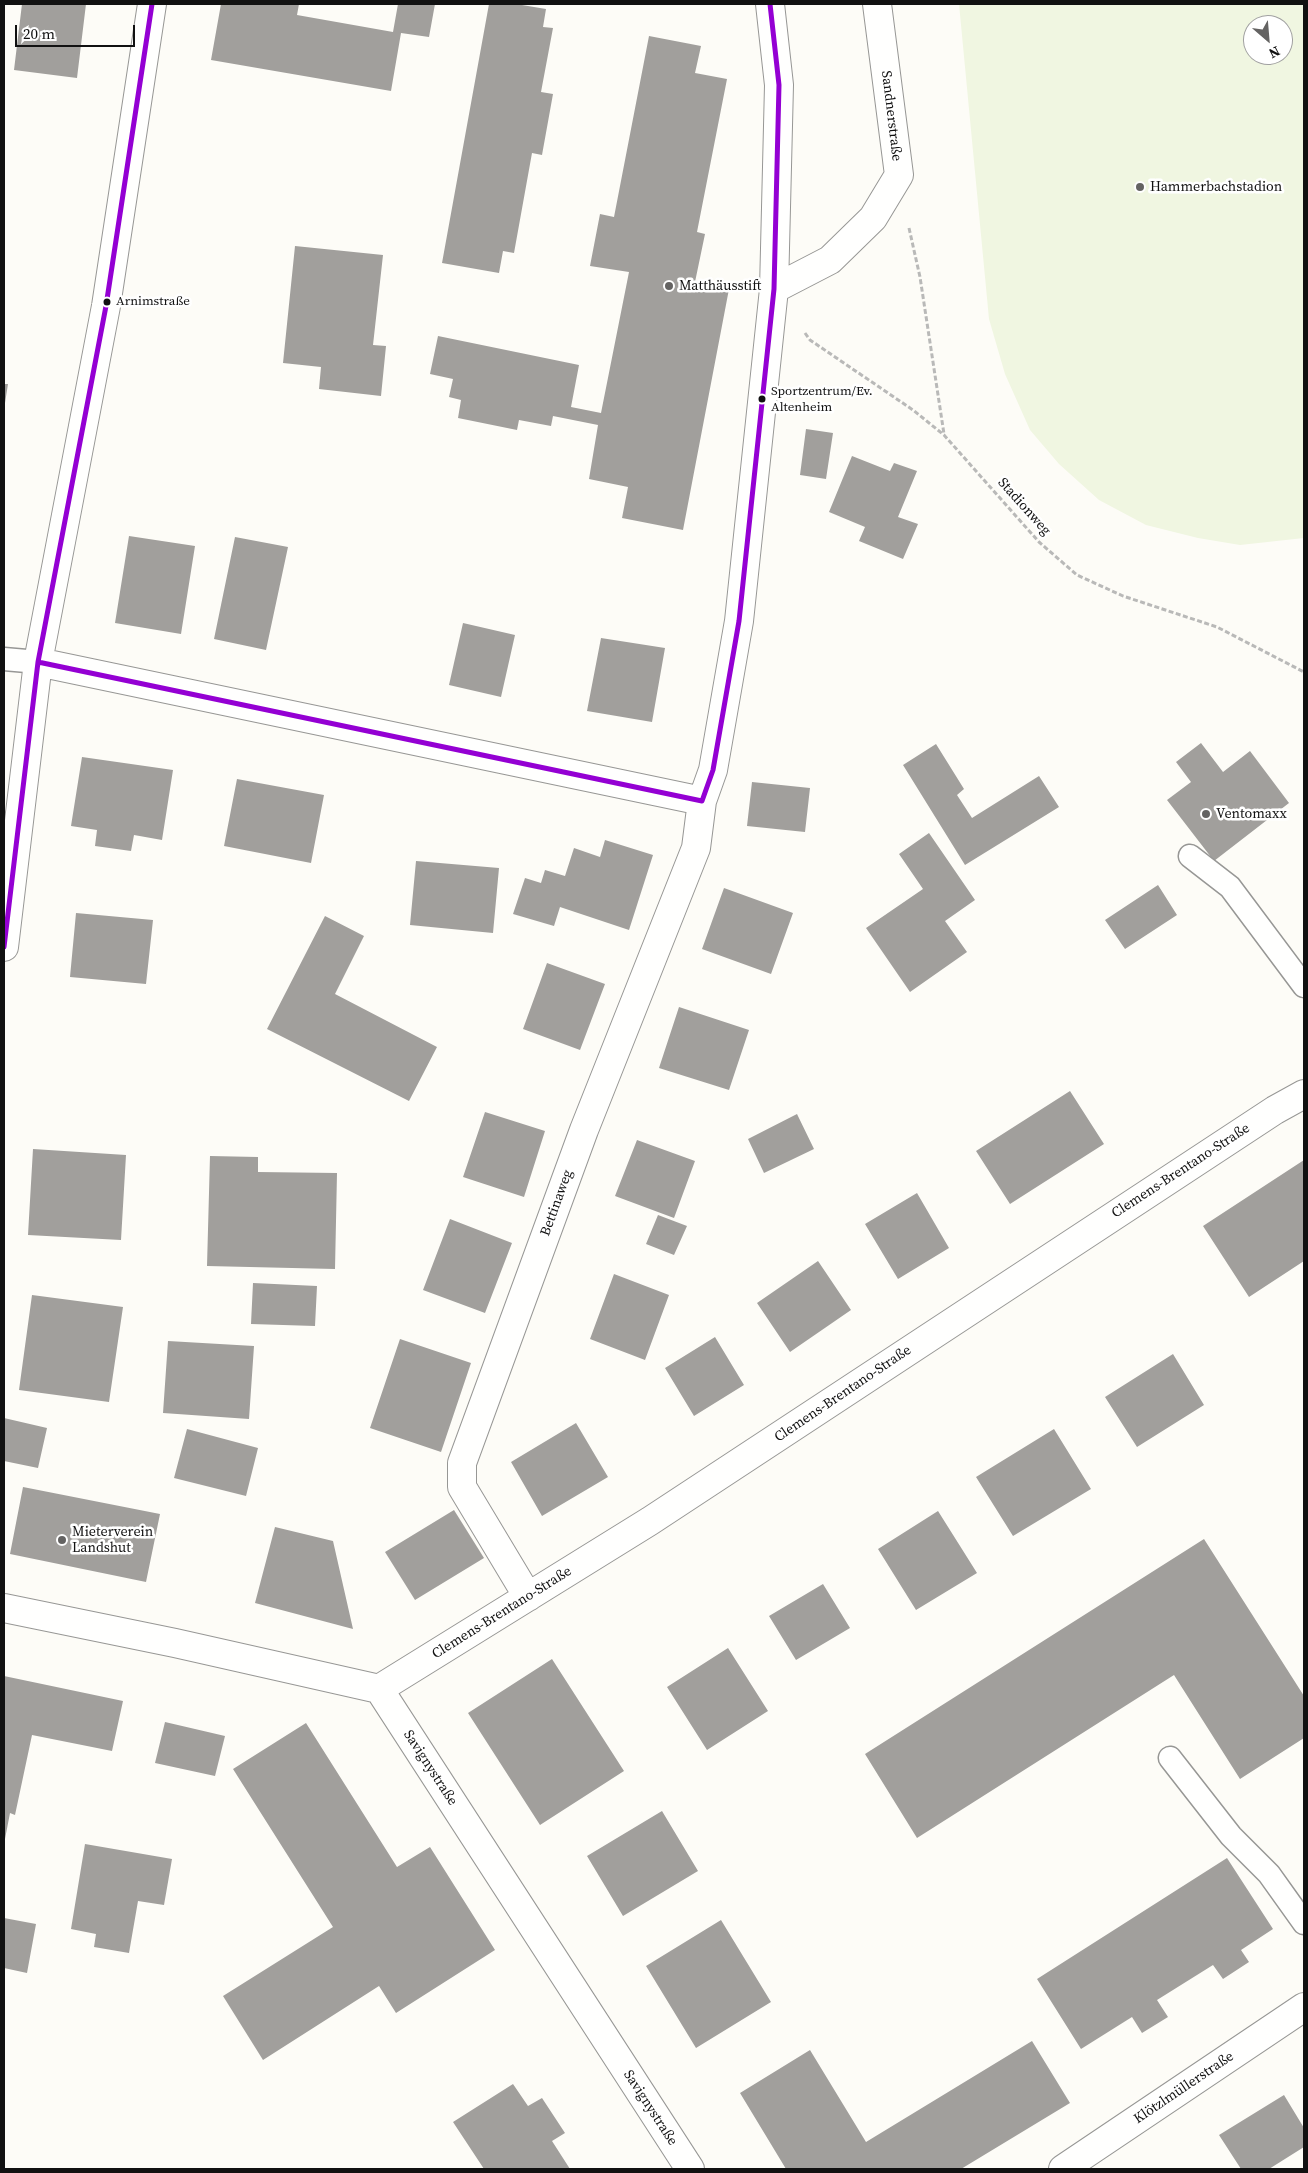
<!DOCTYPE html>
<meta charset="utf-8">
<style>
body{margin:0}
#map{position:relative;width:1308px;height:2173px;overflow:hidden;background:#fdfcf7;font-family:"Source Serif 4",serif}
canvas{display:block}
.frame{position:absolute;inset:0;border:5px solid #111;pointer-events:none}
.north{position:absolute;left:1243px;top:15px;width:50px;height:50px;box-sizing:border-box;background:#fff;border:1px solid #a0a0a0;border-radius:50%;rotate:153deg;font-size:14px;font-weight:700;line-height:20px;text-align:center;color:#111}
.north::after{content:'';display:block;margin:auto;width:18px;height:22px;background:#646362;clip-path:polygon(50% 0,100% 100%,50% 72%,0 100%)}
.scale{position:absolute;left:15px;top:25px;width:120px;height:22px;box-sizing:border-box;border:2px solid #111;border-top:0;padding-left:6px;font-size:15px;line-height:18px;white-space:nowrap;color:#111;-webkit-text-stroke:4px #fff;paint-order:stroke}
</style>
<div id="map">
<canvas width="1308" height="2173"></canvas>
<div class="frame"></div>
<div class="north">N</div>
<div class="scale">20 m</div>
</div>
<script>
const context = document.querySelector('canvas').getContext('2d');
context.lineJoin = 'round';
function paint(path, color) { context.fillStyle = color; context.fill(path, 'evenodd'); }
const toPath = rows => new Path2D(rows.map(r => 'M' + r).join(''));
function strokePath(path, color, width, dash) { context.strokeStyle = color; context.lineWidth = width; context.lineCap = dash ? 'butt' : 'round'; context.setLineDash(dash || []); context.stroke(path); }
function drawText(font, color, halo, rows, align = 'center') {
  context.font = font + ' "Source Serif 4",serif'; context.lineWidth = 5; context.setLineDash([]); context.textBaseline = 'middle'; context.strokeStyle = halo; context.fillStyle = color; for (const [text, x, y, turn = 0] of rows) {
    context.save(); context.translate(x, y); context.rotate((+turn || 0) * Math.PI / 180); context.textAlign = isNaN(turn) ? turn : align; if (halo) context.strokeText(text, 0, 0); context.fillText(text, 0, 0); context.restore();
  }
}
paint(toPath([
 [959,4,1304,4,1304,538,1240,545,1198,538,1146,525,1099,500,1059,464,1030,430,1005,374,989,319],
 [1253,25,1283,25,1283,55,1253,55]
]), '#f0f6e1');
paint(toPath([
 [22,4,86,4,77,78,14,70],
 [221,4,299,4,297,15,393,32,398,4,435,4,429,37,401,33,391,91,211,60],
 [489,4,516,4,546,9,543,27,553,28,541,92,553,94,542,155,532,153,514,253,503,251,499,273,442,263],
 [649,36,701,46,695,73,727,79,697,232,705,234,695,282,729,289,683,530,622,518,628,487,589,479,598,425,553,416,551,426,519,420,517,430,458,418,461,400,449,397,453,379,430,374,438,336,579,365,571,407,601,413,629,272,590,266,600,214,614,217],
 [295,246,383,255,373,345,386,346,381,396,319,389,321,367,283,363],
 [4,384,8,384,5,403,4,403],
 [806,429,833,433,826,479,800,475],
 [852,456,890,471,894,463,917,471,898,517,918,524,903,559,859,541,865,527,829,512],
 [129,536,195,546,181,634,115,623],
 [235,537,288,547,266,650,214,639],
 [463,623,515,635,501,697,449,685],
 [601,638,665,648,652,722,587,711],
 [1201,743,1223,772,1250,751,1289,803,1214,861,1167,800,1191,782,1176,762],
 [936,744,964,789,957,795,972,818,1039,776,1059,807,965,865,903,765],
 [82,757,173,770,162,840,134,835,131,851,95,846,97,830,71,826],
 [237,779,324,795,311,863,224,846],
 [752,782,810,788,805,832,747,826],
 [929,833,975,900,945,921,967,952,910,992,866,928,923,889,899,854],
 [605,840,653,855,629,930,560,907,554,926,513,914,525,878,541,883,545,870,565,876,574,848,600,857],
 [416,861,499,868,493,933,410,925],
 [1158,885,1177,915,1125,949,1105,920],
 [724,888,793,913,771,974,702,949],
 [76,913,153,920,146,984,70,977],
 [325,916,364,936,335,994,437,1047,409,1101,267,1029],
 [547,963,605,984,580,1050,523,1029],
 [679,1007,749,1030,729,1090,659,1068],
 [1070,1091,1104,1144,1010,1204,976,1151],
 [485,1112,545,1131,524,1197,463,1177],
 [797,1114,814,1149,764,1173,748,1139],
 [637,1140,695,1161,674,1218,615,1196],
 [33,1149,126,1155,121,1240,28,1235],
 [210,1156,258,1157,258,1172,337,1173,335,1269,207,1266],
 [1304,1160,1304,1261,1249,1297,1203,1226],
 [917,1193,949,1248,898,1279,865,1224],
 [658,1215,687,1226,674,1255,646,1244],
 [450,1219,512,1243,485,1313,423,1290],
 [818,1261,851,1310,790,1352,757,1303],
 [614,1274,669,1295,645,1360,590,1339],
 [253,1283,317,1286,315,1326,251,1324],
 [32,1295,123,1307,109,1402,19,1390],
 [715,1337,744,1385,694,1416,665,1368],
 [400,1339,471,1363,441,1452,370,1428],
 [168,1341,254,1346,249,1419,163,1413],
 [1173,1354,1204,1405,1137,1447,1105,1397],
 [4,1418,47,1428,38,1468,4,1461],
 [576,1423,608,1477,542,1516,511,1462],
 [187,1429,258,1448,246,1496,174,1478],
 [1054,1429,1091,1489,1013,1536,976,1477],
 [23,1487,160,1514,146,1582,10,1554],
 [454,1510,484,1558,415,1600,385,1552],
 [938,1511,977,1573,916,1610,878,1549],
 [275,1527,333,1541,353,1629,255,1603],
 [1204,1539,1304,1696,1304,1738,1240,1779,1174,1675,917,1838,865,1754],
 [823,1584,850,1628,796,1660,769,1616],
 [728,1648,768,1711,707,1750,667,1687],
 [552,1659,624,1771,540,1825,468,1713],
 [4,1676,123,1701,112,1751,32,1735,15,1815,10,1813,5,1839],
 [165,1722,225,1736,215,1776,155,1763],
 [306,1723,397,1867,430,1847,495,1950,396,2013,379,1986,263,2060,223,1996,333,1927,233,1769],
 [662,1811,698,1871,623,1916,587,1856],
 [85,1844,172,1859,164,1905,138,1901,129,1953,94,1947,96,1934,71,1929],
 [1227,1858,1273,1929,1241,1950,1249,1962,1223,1979,1213,1965,1157,2000,1168,2017,1142,2033,1132,2017,1081,2049,1037,1979],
 [4,1918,36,1924,27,1973,4,1968],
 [721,1920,771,2002,696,2048,646,1966],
 [1032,2041,1070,2103,961,2169,786,2169,740,2093,810,2050,866,2142],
 [513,2084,528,2106,542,2098,565,2133,552,2141,570,2169,484,2169,453,2122],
 [1284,2095,1304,2128,1304,2147,1269,2169,1241,2169,1219,2135]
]), '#a19f9c');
const lane = toPath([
 [4,659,38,662],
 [1190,856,1230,887,1304,986],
 [1170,1758,1231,1836,1269,1874,1304,1923]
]);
const street = toPath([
 [774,289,830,260,873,218,899,175,877,4],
 [38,662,702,801],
 [4,947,38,662,106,306,152,4],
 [528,1597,462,1487,462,1463,584,1130,696,848,702,801,713,770,739,621,774,289,779,85,770,4],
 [4,1608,175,1643,379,1689,690,2169],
 [379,1689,650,1521,1275,1110,1304,1094],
 [1063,2169,1304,2007]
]);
strokePath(lane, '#979795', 25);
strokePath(street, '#979795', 30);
strokePath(toPath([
 [909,228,920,277,944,434],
 [805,333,810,340,913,410,944,435,1039,542,1077,575,1123,596,1217,627,1304,672]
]), '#b9b9b8', 3, [5, 2.5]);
strokePath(lane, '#fffffe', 22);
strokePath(street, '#fffffe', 28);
strokePath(toPath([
 [38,662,702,801,713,770,739,621,774,289,779,85,770,4],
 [4,947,38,662,106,306,152,4]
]), '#9400d3', 5);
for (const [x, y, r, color] of [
 [1140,187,5,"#646362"],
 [669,286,5,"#646362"],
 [107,302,4.5,"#111"],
 [762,399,4.5,"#111"],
 [1206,814,5,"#646362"],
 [62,1540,5,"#646362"]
]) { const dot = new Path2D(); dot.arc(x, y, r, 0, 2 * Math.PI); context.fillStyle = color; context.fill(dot); strokePath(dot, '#fff', 2); }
drawText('13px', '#111', '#fff', [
 ["Arnimstraße",116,302],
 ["Sportzentrum/Ev.",771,392],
 ["Altenheim",771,408]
], 'left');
drawText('14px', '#111', '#fff', [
 ["Sandnerstraße",891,116,83],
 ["Stadionweg",1024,507,48],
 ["Clemens-Brentano-Straße",1181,1171,-33],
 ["Bettinaweg",557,1203,-70],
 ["Clemens-Brentano-Straße",843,1394,-34],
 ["Clemens-Brentano-Straße",502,1613,-32],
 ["Savignystraße",430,1768,57],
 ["Klötzlmüllerstraße",1184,2088,-34],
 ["Savignystraße",650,2108,57]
]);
drawText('14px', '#111', '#fff', [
 ["Hammerbachstadion",1150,187],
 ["Matthäusstift",679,286],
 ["Ventomaxx",1216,814],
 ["Mieterverein",72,1532],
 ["Landshut",72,1548]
], 'left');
</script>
